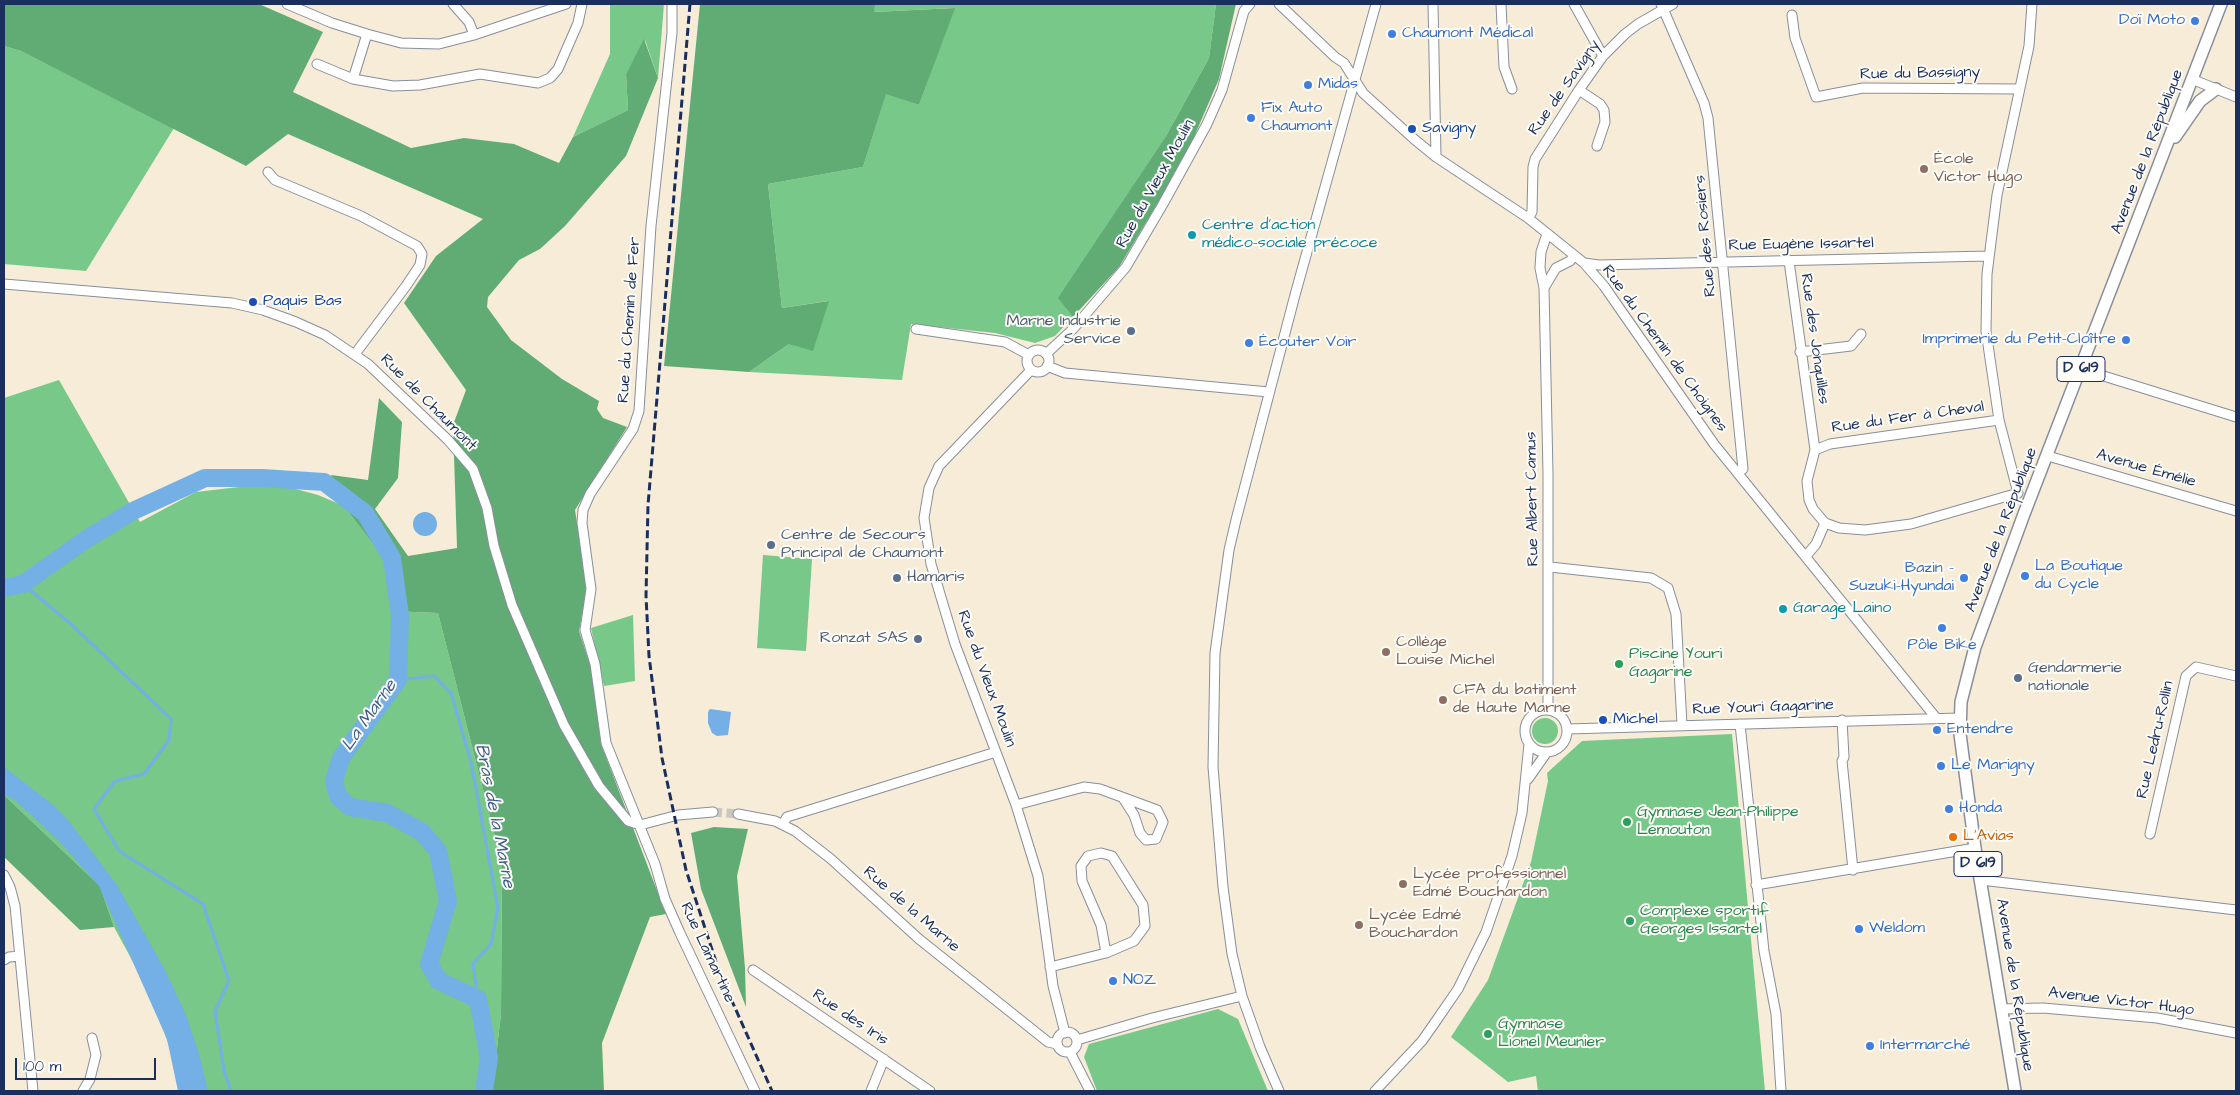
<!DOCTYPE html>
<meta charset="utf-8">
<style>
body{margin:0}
#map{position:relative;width:2240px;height:1095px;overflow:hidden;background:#f6ecd8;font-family:"Architects Daughter",sans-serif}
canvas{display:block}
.frame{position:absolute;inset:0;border:5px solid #1b2f5e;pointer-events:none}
.scale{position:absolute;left:15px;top:1058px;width:141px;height:22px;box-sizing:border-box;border:2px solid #1b2f5e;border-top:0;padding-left:6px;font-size:15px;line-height:18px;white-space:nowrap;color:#1b2f5e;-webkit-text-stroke:4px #fdfcf7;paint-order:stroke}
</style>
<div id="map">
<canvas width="2240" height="1095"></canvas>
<div class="frame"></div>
<div class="scale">100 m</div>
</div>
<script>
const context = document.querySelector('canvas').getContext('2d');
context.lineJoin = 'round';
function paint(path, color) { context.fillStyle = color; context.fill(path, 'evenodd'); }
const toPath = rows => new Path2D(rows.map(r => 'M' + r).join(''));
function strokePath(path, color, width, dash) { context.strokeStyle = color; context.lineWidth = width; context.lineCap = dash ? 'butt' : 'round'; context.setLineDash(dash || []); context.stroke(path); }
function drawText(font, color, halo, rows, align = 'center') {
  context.font = font + ' "Architects Daughter",sans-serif'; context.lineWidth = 4; context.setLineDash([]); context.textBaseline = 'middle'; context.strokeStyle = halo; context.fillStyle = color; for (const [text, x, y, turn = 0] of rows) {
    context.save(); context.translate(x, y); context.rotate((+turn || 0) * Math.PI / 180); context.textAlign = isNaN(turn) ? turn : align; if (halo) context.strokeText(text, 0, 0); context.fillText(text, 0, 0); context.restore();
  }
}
paint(toPath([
 [610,4,664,4,658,78,645,40,626,74,628,110,573,137,610,54],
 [875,4,1216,4,1209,58,1166,136,1059,298,1073,317,1055,336,1035,343,995,333,911,324,902,380,749,372,789,344,828,301,782,308,768,184,863,167,886,93,919,105,954,8,873,12],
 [4,46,21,51,174,128,86,271,4,264],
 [59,380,140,522,196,492,273,483,318,495,344,506,385,560,391,611,438,613,502,864,501,1014,492,1091,185,1091,151,995,114,927,100,886,4,795,4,398],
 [763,555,812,559,806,651,757,648],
 [633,615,635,681,604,686,591,628],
 '1532 731a13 13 0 1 1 26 0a13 13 0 1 1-26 0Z',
 [1732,734,1765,1091,1538,1091,1536,1076,1508,1082,1451,1037,1488,980,1531,862,1548,781,1547,773,1582,741],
 [1218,1009,1238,1019,1268,1091,1097,1091,1084,1057,1089,1044]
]), '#77c889');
paint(toPath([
 [4,4,259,4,323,32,293,92,411,148,464,138,514,144,559,163,573,137,628,110,626,74,644,39,658,78,626,156,565,226,540,249,519,260,488,297,487,307,511,340,562,379,599,401,597,409,603,418,627,427,575,510,587,588,579,631,591,668,601,744,666,914,650,917,602,1043,604,1091,492,1091,501,1014,502,864,438,613,391,611,385,560,344,506,331,475,368,480,379,398,402,422,398,478,375,509,408,556,457,548,453,425,466,390,404,303,436,256,483,219,288,134,246,166,21,51,4,46],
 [700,4,875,4,874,12,955,8,919,105,886,94,863,167,768,184,782,308,829,301,813,351,789,344,749,372,664,366],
 [1216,4,1236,4,1219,79,1185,158,1119,267,1073,317,1058,298,1166,136,1209,58],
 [4,795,100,886,114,927,80,930,4,857],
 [714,827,748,829,737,876,745,968,746,1007,701,889,691,833]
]), '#61ac75');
paint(toPath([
 '413 524a12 12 0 1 1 24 0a12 12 0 1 1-24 0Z',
 [710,709,731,712,728,735,717,736,712,733,708,723,708,712],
 [4,767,52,804,68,820,117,885,165,970,186,1015,200,1057,208,1091,178,1091,167,1039,99,886,59,841,16,801,4,794]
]), '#74afe5');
strokePath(toPath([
 [23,584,72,625,171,719,169,740,144,774,115,781,94,809,119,851,203,904,229,981,215,1011,224,1071,231,1091],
 [398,680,434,676,451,693,471,762,498,908,491,944,473,964,478,999]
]), '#74afe5', 3);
strokePath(toPath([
 [4,588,23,584,85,540,133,511,205,478,262,478,324,482,365,513,392,558,400,616,398,680,341,758,334,781,338,796,350,807,387,813,422,832,438,851,448,901,429,964,439,981,478,999,489,1058,484,1091]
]), '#74afe5', 18);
strokePath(toPath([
 [713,812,738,814]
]), '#cac6c0', 9, [9, 4.5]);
const minor = toPath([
 [287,4,332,23,367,34,401,43,439,44,474,35,566,4],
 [453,4,469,22,474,35],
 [672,4,672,33,651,226,639,411,633,429,590,494,583,510,582,523,591,589,585,630,595,664,606,743,655,864,665,899,680,933,755,1091],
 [1279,4,1335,57,1344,63,1363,93,1414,139,1436,157,1528,218,1584,263,1604,286,1714,444,1937,719],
 [1433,4,1436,157],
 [1501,4,1504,67,1512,89],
 [1574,4,1603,56],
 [1661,4,1704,103,1708,118,1743,469,1738,473],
 [1792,15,1795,38,1816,97,1863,88,2019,89],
 [367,34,353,79,393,86,420,85,480,74,538,83,550,78,558,69,578,23,582,4],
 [317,64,353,79],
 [2194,80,2236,97],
 [1579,90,1600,104,1604,110,1605,122,1597,146],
 [268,172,275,180,361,216,417,246,422,254,420,265,406,286,355,354],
 [1528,218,1532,212,1533,167,1535,159,1579,90,1603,56,1625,34,1638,24,1673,4],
 [1547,234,1541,252,1540,268,1544,288,1548,473,1548,710],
 [1789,261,1815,450],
 [1584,263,1599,265,1988,256],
 [4,284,232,303,263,310,296,322,325,335,368,364,448,440,473,469,487,508,494,546,512,605,564,725,599,786,628,821,640,825],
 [1544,288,1556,268,1570,261,1574,256],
 [916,329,1005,342,1029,355],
 '1027 361a11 11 0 1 1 22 0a11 11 0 1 1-22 0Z',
 [1800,352,1851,346,1861,334],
 [1046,354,1073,329,1126,267,1163,204,1207,124,1222,90,1244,11,1250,4],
 [1047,366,1065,373,1269,392],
 [2081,369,2236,417],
 [1031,370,939,466,929,488,924,518,931,564,955,644,1016,805,1038,876,1053,986,1065,1033],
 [1999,420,1830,444,1815,450,1807,481,1809,500,1813,509,1825,523,1839,528,1865,530,1911,524,2018,493],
 [2048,456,2236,511],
 [2018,493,1999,420,1986,331,1987,274,1997,195,2029,46,2032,4],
 [1806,556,1816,544,1825,523],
 [1550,567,1651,578,1668,588,1676,614,1682,725],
 '1525 731a21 21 0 1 1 42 0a21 21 0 1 1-42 0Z',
 [1842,720,1844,757,1842,761,1853,870],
 [1740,724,1764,951,1776,1014,1781,1091],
 [1567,729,1960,718],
 [1528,779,1547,752],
 [1016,805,1084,787,1100,789,1157,810,1163,822,1156,839,1146,840,1140,833,1134,815,1123,798],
 [738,814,775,821,795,831,831,859,919,939,1048,1042,1057,1044],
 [783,824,787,817,996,752],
 [640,825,678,815,713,812],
 [2150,834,2186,676,2196,667,2236,676],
 [4,875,10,887,15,906,33,1091],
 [1981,880,2236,910],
 [1756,885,1975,848],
 [4,960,9,957,20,956],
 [1050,967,1106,953,1134,941,1145,926,1143,905,1112,856,1101,853,1088,856,1081,866,1082,881,1101,925,1106,953],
 [753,970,930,1091],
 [2001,1009,2043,1008,2157,1018,2236,1033],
 '1057 1042a10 10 0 1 1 20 0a10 10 0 1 1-20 0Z',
 [1077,1040,1152,1018,1242,996],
 [1070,1052,1090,1091],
 [83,1091,90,1079,96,1055,92,1038],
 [871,1091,884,1059],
 [1279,1091,1260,1047,1242,996,1232,954,1223,887,1213,767,1215,653,1229,550,1236,520,1295,295,1376,4],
 [1375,1091,1422,1041,1436,1021,1458,989,1486,932,1512,856,1522,813,1529,744]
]);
const major = toPath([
 [2175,137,2200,101,2216,89],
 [2015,1091,1975,848,1960,734,1961,702,1975,647,2024,514,2221,4]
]);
strokePath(minor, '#888e9b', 11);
strokePath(major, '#888e9b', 14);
strokePath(minor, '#fff', 9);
strokePath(major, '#fff', 11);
strokePath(toPath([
 [690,4,648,505,646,596,649,656,662,758,686,870,720,974,772,1091]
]), '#1b2f5e', 3, [8, 4]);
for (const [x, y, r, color] of [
 [2195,21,5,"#3f7fe0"],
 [1392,34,5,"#3f7fe0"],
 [1308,85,5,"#3f7fe0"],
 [1251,118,5,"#3f7fe0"],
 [1412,129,5,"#1a4fb4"],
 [1924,169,5,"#8d6e63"],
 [1192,235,5,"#0f9aa8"],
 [253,302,5,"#1a4fb4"],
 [1131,331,5,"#5c6f8a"],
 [2126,340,5,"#3f7fe0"],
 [1249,343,5,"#3f7fe0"],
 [771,545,5,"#5c6f8a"],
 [2025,576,5,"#3f7fe0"],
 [897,578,5,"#5c6f8a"],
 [1964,578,5,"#3f7fe0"],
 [1783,609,5,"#0f9aa8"],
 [1942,628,5,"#3f7fe0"],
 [918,639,5,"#5c6f8a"],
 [1386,652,5,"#8d6e63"],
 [1619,664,5,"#2e9e5b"],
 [2018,678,5,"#5c6f8a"],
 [1443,700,5,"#8d6e63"],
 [1603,720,5,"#1a4fb4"],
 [1937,730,5,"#3f7fe0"],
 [1941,766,5,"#3f7fe0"],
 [1949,809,5,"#3f7fe0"],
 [1627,822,5,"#2e9e5b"],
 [1953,837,5,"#e8710a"],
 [1403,884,5,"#8d6e63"],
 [1630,921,5,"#2e9e5b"],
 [1359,925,5,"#8d6e63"],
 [1859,929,5,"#3f7fe0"],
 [1113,981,5,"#3f7fe0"],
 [1488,1034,5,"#2e9e5b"],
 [1870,1046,5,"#3f7fe0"]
]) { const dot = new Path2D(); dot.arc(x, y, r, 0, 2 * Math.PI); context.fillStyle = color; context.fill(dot); strokePath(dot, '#fdfcf7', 2); }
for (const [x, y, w] of [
 [2081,369,48],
 [1978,864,48]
]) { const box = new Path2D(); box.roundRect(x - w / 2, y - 12.5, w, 25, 4); context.fillStyle = '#fdfcf7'; context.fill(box); strokePath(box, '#1b2f5e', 1); }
drawText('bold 15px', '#1b2f5e', null, [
 ["D 619",2081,369],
 ["D 619",1978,864]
]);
drawText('16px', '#366cbe', '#fdfcf7', [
 ["Doï Moto",2185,21,"right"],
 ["Chaumont Médical",1402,34],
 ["Midas",1318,85],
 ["Fix Auto",1261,109],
 ["Chaumont",1261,127],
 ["Imprimerie du Petit-Cloître",2116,340,"right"],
 ["Écouter Voir",1259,343],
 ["La Boutique",2035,567],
 ["du Cycle",2035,585],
 ["Bazin -",1954,569,"right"],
 ["Suzuki-Hyundai",1954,587,"right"],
 ["Pôle Bike",1942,646,"center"],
 ["Entendre",1947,730],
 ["Le Marigny",1951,766],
 ["Honda",1959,809],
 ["Weldom",1869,929],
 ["NOZ",1123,981],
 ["Intermarché",1880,1046]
], 'left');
drawText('16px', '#1b2f5e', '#fdfcf7', [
 ["Rue du Bassigny",1920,74,-1],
 ["Rue de Savigny",1565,88,-55],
 ["Avenue de la République",2148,152,-69],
 ["Rue du Vieux Moulin",1156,184,-61],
 ["Rue des Rosiers",1706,236,-95],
 ["Rue Eugène Issartel",1801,245,-1],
 ["Rue du Chemin de Fer",630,320,-86],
 ["Rue des Jonquilles",1814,339,82],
 ["Rue du Chemin de Choignes",1664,349,54],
 ["Rue de Chaumont",428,403,45],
 ["Rue du Fer à Cheval",1908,418,-8],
 ["Avenue Émélie",2146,469,16],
 ["Rue Albert Camus",1533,499,-91],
 ["Avenue de la République",2002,530,-69],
 ["Rue du Vieux Moulin",986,679,70],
 ["Rue Youri Gagarine",1763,708,-2],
 ["Rue Ledru-Rollin",2156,740,-77],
 ["Rue de la Marne",911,910,41],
 ["Rue Lamartine",707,953,65],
 ["Avenue de la République",2014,985,81],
 ["Avenue Victor Hugo",2121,1002,7],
 ["Rue des Iris",850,1018,34]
]);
drawText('16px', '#164399', '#fdfcf7', [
 ["Savigny",1422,129],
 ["Paquis Bas",263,302],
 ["Michel",1613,720]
], 'left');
drawText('16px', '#785e54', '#fdfcf7', [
 ["École",1934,160],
 ["Victor Hugo",1934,178],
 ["Collège",1396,643],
 ["Louise Michel",1396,661],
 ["CFA du batiment",1453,691],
 ["de Haute Marne",1453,709],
 ["Lycée professionnel",1413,875],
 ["Edmé Bouchardon",1413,893],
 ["Lycée Edmé",1369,916],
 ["Bouchardon",1369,934]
], 'left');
drawText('16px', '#0d838f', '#fdfcf7', [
 ["Centre d’action",1202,226],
 ["médico-sociale précoce",1202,244],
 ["Garage Laino",1793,609]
], 'left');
drawText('16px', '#4e5e75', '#fdfcf7', [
 ["Marne Industrie",1121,322,"right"],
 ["Service",1121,340,"right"],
 ["Centre de Secours",781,536],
 ["Principal de Chaumont",781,554],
 ["Hamaris",907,578],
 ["Ronzat SAS",908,639,"right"],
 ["Gendarmerie",2028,669],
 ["nationale",2028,687]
], 'left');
drawText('16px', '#27864d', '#fdfcf7', [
 ["Piscine Youri",1629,655],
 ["Gagarine",1629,673],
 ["Gymnase Jean-Philippe",1637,813],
 ["Lemouton",1637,831],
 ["Complexe sportif",1640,912],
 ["Georges Issartel",1640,930],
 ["Gymnase",1498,1025],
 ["Lionel Meunier",1498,1043]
], 'left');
drawText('16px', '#c56008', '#fdfcf7', [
 ["L'Avias",1963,837]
], 'left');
drawText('italic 18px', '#3a5c8d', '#fdfcf7', [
 ["La Marne",370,716,-55],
 ["Bras de la Marne",494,816,79]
]);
</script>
